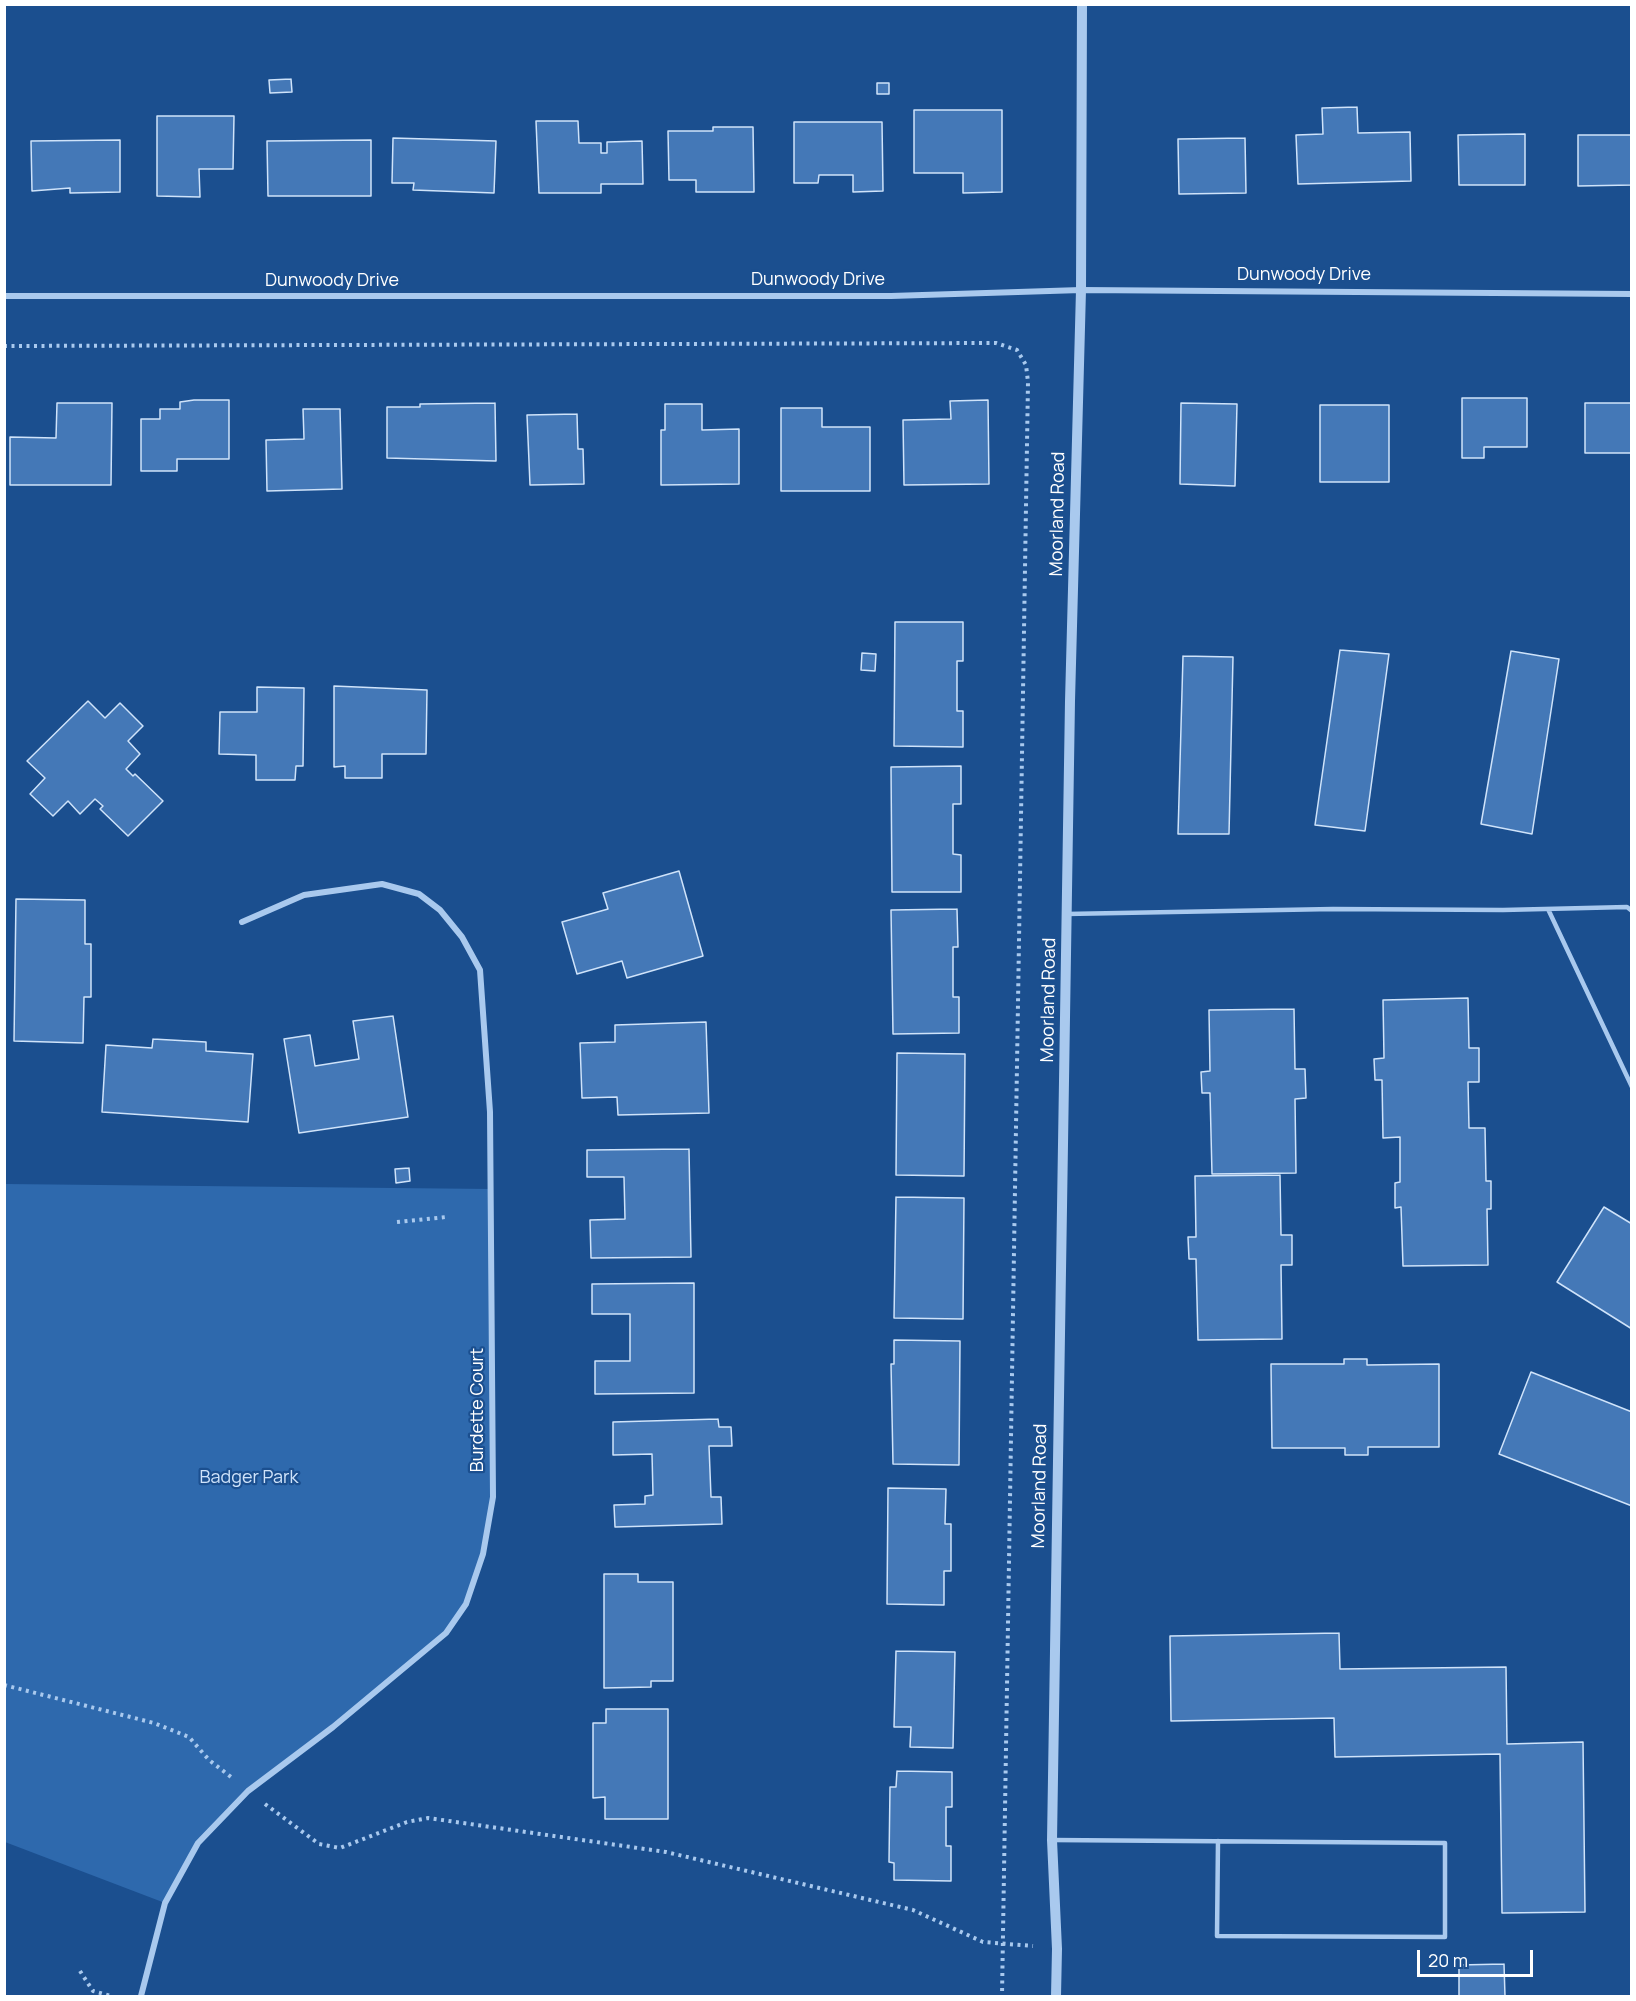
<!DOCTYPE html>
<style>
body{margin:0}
#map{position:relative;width:1636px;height:2001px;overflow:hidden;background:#1b4f8f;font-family:Manrope,sans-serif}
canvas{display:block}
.frame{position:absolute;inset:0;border:6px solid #fff;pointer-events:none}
.scale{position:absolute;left:1417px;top:1950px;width:116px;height:27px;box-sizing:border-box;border:3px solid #fff;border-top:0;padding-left:8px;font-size:18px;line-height:21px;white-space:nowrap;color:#fff;-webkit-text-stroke:4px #1b4f8f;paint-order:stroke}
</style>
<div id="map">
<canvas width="1636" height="2001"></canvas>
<div class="frame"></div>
<div class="scale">20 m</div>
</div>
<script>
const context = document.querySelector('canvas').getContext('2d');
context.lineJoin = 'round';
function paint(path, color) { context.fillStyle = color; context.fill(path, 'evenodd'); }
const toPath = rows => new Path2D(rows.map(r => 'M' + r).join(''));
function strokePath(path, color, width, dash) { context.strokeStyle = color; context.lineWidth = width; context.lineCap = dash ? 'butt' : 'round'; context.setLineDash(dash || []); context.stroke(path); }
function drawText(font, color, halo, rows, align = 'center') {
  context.font = font + ' Manrope,sans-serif'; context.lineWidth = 4.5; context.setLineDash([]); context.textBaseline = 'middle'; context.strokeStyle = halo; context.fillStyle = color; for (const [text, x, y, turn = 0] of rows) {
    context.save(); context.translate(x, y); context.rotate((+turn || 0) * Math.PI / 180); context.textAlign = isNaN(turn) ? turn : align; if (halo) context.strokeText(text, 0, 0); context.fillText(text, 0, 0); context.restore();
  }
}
paint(toPath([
 [4,1184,492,1189,493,1497,483,1554,466,1604,446,1633,333,1727,248,1791,198,1843,165,1903,5,1842]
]), '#2e69ad');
const building = toPath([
 [291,79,292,92,270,93,269,80,291,79],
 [877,83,889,83,889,94,877,94,877,83],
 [1357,107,1358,133,1410,132,1411,181,1298,184,1296,135,1323,134,1322,108,1357,107],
 [914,110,1002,110,1002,192,963,193,963,173,914,173,914,110],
 [157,116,234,116,233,169,199,169,200,197,157,196,157,116],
 [536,121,578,121,579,143,601,143,601,153,607,153,607,142,642,141,643,184,601,184,601,193,539,193,536,121],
 [794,122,882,122,883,191,853,192,853,175,819,175,818,183,794,183,794,122],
 [713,127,753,127,754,192,696,192,696,180,669,180,668,131,713,131,713,127],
 [1525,134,1525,185,1459,185,1458,135,1525,134],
 [1578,135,1632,135,1632,185,1578,186,1578,135],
 [393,138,496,141,494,193,413,190,414,183,392,183,393,138],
 [1245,138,1246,193,1179,194,1178,139,1245,138],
 [120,140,120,192,70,193,70,188,32,191,31,141,120,140],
 [371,140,371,196,268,196,267,141,371,140],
 [1462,398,1527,398,1527,447,1484,447,1484,458,1462,458,1462,398],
 [194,400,229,400,229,459,177,459,177,471,141,471,141,419,160,419,160,409,180,409,180,402,194,400],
 [988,400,989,484,904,485,903,420,951,419,950,401,988,400],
 [57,403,112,403,111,485,10,485,10,437,56,438,57,403],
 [495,403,496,461,387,458,387,407,420,407,420,404,495,403],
 [1181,403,1237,404,1235,486,1180,484,1181,403],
 [1585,403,1632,403,1632,453,1585,453,1585,403],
 [665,404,702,404,702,430,739,429,739,484,661,485,661,430,665,430,665,404],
 [1320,405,1389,405,1389,482,1320,482,1320,405],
 [781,408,822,408,822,427,870,427,870,491,781,491,781,408],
 [303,409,340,409,342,489,267,491,266,440,304,439,303,409],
 [577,414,578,449,583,449,584,484,530,485,527,415,577,414],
 [895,622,963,622,963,661,957,661,957,711,963,711,963,747,894,746,895,622],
 [1340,650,1389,654,1365,831,1315,825,1340,650],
 [1511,651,1559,659,1532,834,1481,824,1511,651],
 [862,653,876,654,875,671,861,670,862,653],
 [1183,656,1233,657,1229,834,1178,834,1183,656],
 [334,686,427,690,426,754,382,754,382,778,345,778,345,766,334,767,334,686],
 [257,687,304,688,303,766,296,766,295,780,256,780,256,755,219,754,220,712,257,712,257,687],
 [88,701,105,718,120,703,143,726,128,741,140,754,126,769,133,776,135,774,163,801,128,836,100,809,103,806,95,799,80,814,68,801,53,816,30,794,45,778,27,761,88,701],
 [961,766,961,804,953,804,953,854,961,855,961,892,892,892,891,767,961,766],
 [679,871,703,956,627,978,622,961,577,974,562,922,608,909,603,893,679,871],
 [16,899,85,900,85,944,91,944,91,997,84,997,83,1043,14,1041,16,899],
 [957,909,958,947,953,947,953,997,959,997,959,1033,893,1034,891,910,957,909],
 [1468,998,1469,1048,1479,1048,1479,1082,1468,1082,1469,1128,1485,1128,1486,1181,1491,1181,1491,1209,1487,1209,1488,1265,1403,1266,1401,1207,1395,1208,1395,1183,1400,1182,1400,1137,1383,1138,1382,1080,1375,1080,1374,1059,1384,1058,1383,1000,1468,998],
 [1294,1009,1295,1069,1305,1069,1306,1098,1295,1099,1296,1173,1212,1174,1210,1093,1202,1093,1201,1072,1210,1071,1209,1010,1294,1009],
 [393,1016,408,1117,299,1133,284,1039,310,1035,315,1066,359,1059,353,1021,393,1016],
 [706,1022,709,1113,618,1115,617,1097,582,1098,580,1043,615,1042,615,1025,706,1022],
 [153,1039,206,1042,206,1051,253,1054,248,1122,102,1112,106,1045,152,1048,153,1039],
 [897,1053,965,1054,964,1176,896,1175,897,1053],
 [689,1149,691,1257,591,1258,590,1220,625,1219,624,1177,587,1177,587,1150,689,1149],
 [409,1168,410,1181,396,1183,395,1169,409,1168],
 [1280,1175,1281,1235,1292,1235,1292,1265,1281,1265,1282,1339,1198,1340,1196,1259,1189,1259,1188,1237,1196,1237,1195,1176,1280,1175],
 [896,1197,964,1198,963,1319,894,1318,896,1197],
 [1604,1207,1632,1224,1632,1329,1557,1282,1604,1207],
 [694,1283,694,1393,595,1394,595,1361,630,1361,630,1314,592,1314,592,1284,694,1283],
 [894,1340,960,1341,959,1465,893,1464,891,1364,894,1364,894,1340],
 [1344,1359,1367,1359,1367,1365,1439,1364,1439,1447,1368,1447,1368,1455,1345,1455,1345,1448,1272,1448,1271,1364,1344,1364,1344,1359],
 [1531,1372,1632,1412,1632,1506,1499,1454,1531,1372],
 [718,1419,719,1427,731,1427,732,1446,709,1446,711,1497,721,1497,722,1524,615,1527,614,1505,645,1504,645,1496,653,1495,652,1454,613,1455,613,1422,718,1419],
 [888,1488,946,1489,945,1524,951,1524,951,1571,944,1571,944,1605,887,1604,888,1488],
 [604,1574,638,1574,638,1582,673,1582,673,1681,651,1681,651,1687,604,1688,604,1574],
 [1339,1633,1340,1669,1506,1667,1507,1744,1583,1742,1585,1912,1502,1913,1500,1754,1335,1757,1334,1718,1171,1721,1170,1636,1339,1633],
 [896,1651,955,1652,953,1748,910,1747,911,1727,894,1727,896,1651],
 [606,1709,668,1709,668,1819,605,1819,605,1797,593,1798,593,1723,606,1723,606,1709],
 [897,1771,952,1772,952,1807,946,1807,946,1846,951,1846,951,1881,894,1880,894,1863,889,1862,890,1787,896,1787,897,1771],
 [1504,1964,1505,1996,1459,1996,1459,1965,1504,1964]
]);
paint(building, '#4478b7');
strokePath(building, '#cfe3fa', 1.5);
strokePath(toPath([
 [4,346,996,343,1017,350,1026,365,1028,382,1002,1996],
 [397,1222,446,1217],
 [4,1685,154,1723,189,1737,209,1760,231,1777],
 [265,1804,319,1844,340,1848,407,1822,428,1818,666,1852,913,1910,983,1942,1033,1946],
 [80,1971,93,1991,111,1996]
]), '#a9c9ee', 4, [3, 4.5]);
strokePath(toPath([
 [1548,909,1632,1087],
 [1066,914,1333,909,1503,910,1627,907,1632,911],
 [1052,1840,1445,1843,1445,1937,1217,1936,1218,1841]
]), '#a9c9ee', 4.5);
strokePath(toPath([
 [4,296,891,296,1081,290,1632,294],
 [141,1996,165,1903,198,1843,248,1791,333,1727,446,1633,466,1604,483,1554,493,1497,490,1112,480,970,462,937,440,910,419,894,382,884,304,895,242,922]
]), '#a9c9ee', 6);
strokePath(toPath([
 [1056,1996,1057,1949,1052,1840,1070,701,1081,290,1082,4]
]), '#a9c9ee', 10);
drawText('18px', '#fff', '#1b4f8f', [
 ["Dunwoody Drive",1304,275],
 ["Dunwoody Drive",818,280],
 ["Dunwoody Drive",332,281],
 ["Moorland Road",1058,514,-89],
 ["Moorland Road",1049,1000,-89],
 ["Burdette Court",478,1410,-90],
 ["Moorland Road",1040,1486,-89]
]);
drawText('18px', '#cfe3fa', '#1b4f8f', [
 ["Badger Park",249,1478]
]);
</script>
